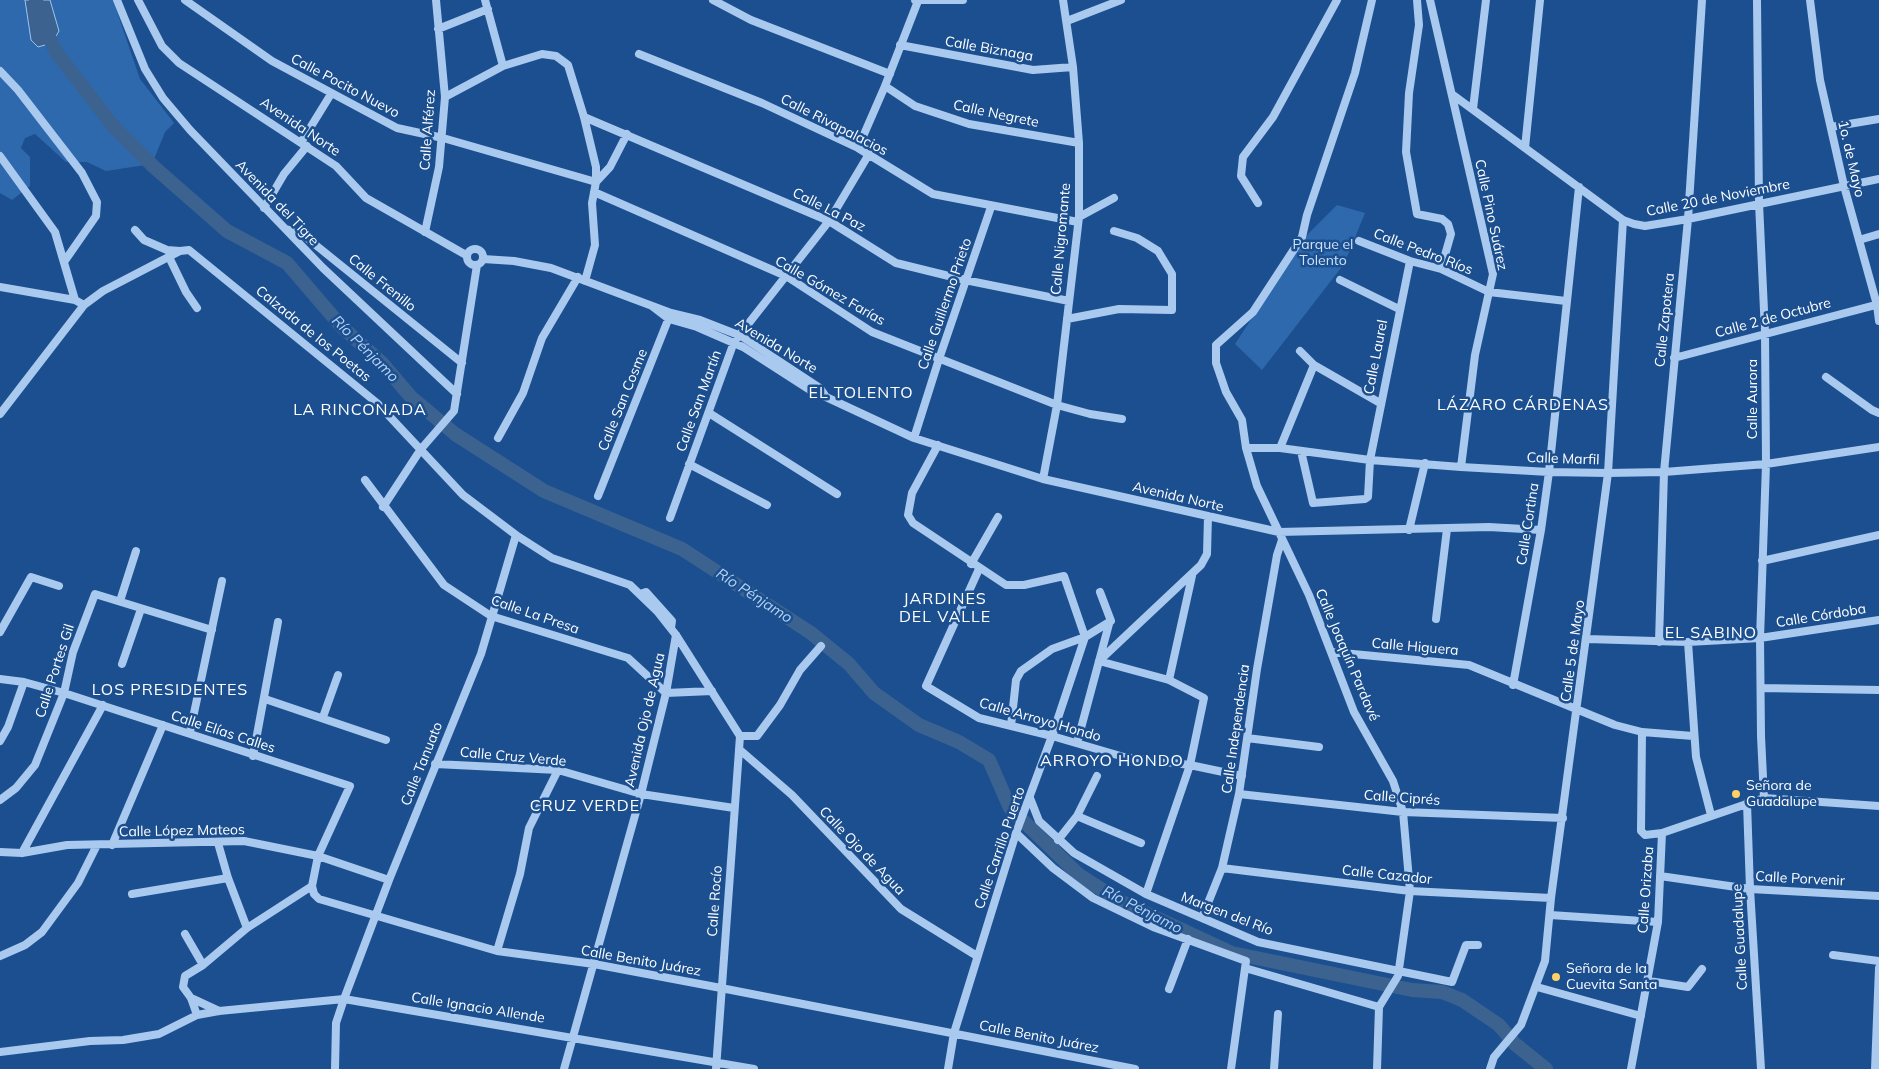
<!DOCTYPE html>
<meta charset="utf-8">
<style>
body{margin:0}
canvas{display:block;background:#1b4f8f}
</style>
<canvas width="1879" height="1069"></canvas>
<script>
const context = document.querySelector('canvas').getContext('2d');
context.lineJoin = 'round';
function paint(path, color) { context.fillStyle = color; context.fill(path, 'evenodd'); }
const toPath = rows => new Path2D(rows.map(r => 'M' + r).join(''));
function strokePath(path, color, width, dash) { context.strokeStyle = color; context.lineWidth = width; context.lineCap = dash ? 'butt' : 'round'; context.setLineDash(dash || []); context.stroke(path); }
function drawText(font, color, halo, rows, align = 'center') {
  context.font = font + ' Mulish,sans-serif'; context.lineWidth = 5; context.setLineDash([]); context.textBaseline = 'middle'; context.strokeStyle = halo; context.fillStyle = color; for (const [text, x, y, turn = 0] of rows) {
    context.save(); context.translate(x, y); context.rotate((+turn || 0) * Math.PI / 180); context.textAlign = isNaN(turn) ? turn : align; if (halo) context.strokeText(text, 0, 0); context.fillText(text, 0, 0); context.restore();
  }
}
paint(toPath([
 [0,0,113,0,140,79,174,123,165,132,152,164,106,171,87,162,66,162,35,134,25,138,21,148,30,157,30,186,12,200,0,193],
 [1337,205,1365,213,1344,264,1262,370,1235,344,1305,237]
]), '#2e69ad');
const water = toPath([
 [25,0,50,0,59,31,52,43,38,47,31,40,25,0]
]);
paint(water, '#3c6290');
strokePath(water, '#9cc4f0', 1);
strokePath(toPath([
 [36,0,39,15,56,52,114,127,154,167,227,231,287,263,341,326,382,363,411,397,455,434,544,491,682,549,811,633,849,664,874,693,919,725,959,742,989,760,1010,808,1079,875,1118,900,1232,953,1412,990,1442,992,1462,1000,1499,1025,1515,1044,1546,1069]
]), '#3c6290', 14);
strokePath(toPath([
 [117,0,145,69,163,98,190,130,323,268,457,394],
 [138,0,162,46,179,63,336,166,366,198,466,255],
 [185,0,272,61,397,128,443,138,596,182],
 [485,0,503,66],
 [713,0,751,20,890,74],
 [915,0,963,0],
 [1372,0,1355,73,1307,215,1302,237,1253,312,1216,345,1216,363,1226,392,1242,420,1246,448,1257,486,1309,595,1354,712,1393,781,1403,812,1410,891,1398,976,1379,1007,1377,1069],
 [1417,0,1419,25,1409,93,1406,152,1417,214,1442,219,1448,224,1451,234,1441,269],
 [1430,0,1493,274,1475,355,1461,467],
 [1757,0,1759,203,1765,332,1766,464,1760,638,1761,736,1764,798],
 [1810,0,1820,80,1844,186,1877,305,1879,321],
 [1067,21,1121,0],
 [438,29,488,9],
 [900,45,1033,70,1073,67],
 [639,54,762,103,858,148,933,194,1078,222],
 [0,71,18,90,82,173,97,202,96,216,64,262],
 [885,86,915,106,969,124,1079,143],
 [1453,95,1623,220,1634,224,1645,226,1688,219,1879,179],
 [445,97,503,66,542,54,556,56,568,65,584,117,596,167,596,182,592,203,595,245,585,281],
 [1473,109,1486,0],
 [584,117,829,221,896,263,965,280,1069,301],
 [1831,127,1879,119],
 [302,141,331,94],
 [858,148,885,86,918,1],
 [1525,148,1540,0],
 [0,156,55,232,75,300,84,305],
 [596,182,610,167,627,134],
 [594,192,786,276,872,332,1057,405,1090,414,1122,419],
 [1258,203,1241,176,1243,157,1273,117,1337,0],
 [264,208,284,174,307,146],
 [1079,217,1114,198],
 [286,229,302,234,462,363],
 [135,230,144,240,167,250,180,251],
 [425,232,439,167,445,97,436,0],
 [1859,240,1879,234],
 [1359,241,1410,261,1441,269,1489,292,1566,301],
 '467 257a8 8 0 1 1 16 0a8 8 0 1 1-16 0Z',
 [169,257,186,292,197,308],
 [483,259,514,261,551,268,671,313,700,320,741,336,820,388,826,397],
 [1340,280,1399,309],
 [0,287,75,300],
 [652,306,669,319,697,327,743,347,816,394,826,397,914,438,1043,479,1279,532,1489,527,1541,530],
 [1067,319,1119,309,1172,310,1172,274,1158,251,1137,238,1114,231],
 [1300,351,1314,365,1380,403],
 [1674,358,1879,304],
 [1826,377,1872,410,1879,413],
 [709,413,837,494],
 [0,414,84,305,103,291,180,251,189,250,377,403,463,495,516,535,552,558,630,585,657,611,676,635,740,736],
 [498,438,523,393,542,338,578,277],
 [914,438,939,359,991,207],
 [938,445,912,493,908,515,913,523,1006,585,1024,585,1064,576,1085,637,1052,736,1016,833,954,1033,948,1069],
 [1246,448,1280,448,1370,460,1461,467,1549,472,1608,473,1664,472,1766,464,1879,447],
 [1280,448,1314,365],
 [1301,451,1313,503,1365,499,1368,497,1370,460,1410,261],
 [689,464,767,505],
 [1043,479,1057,405,1079,217,1079,143,1073,67,1063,0],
 [365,480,444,585,491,616,628,658,666,693,712,691],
 [598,496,670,315],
 [383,507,421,449,454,411,477,265],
 [670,518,734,342,829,221,869,154],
 [1409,530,1425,463],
 [1762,561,1879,535],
 [971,564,998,517],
 [979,569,926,686,979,718,1052,736,1124,757,1190,765,1242,776],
 [640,594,646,592,672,621,671,628],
 [120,601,136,551],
 [1436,619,1447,529],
 [0,632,31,577,59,586],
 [1587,639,1688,642,1760,638,1879,620],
 [1659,642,1664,472,1688,219,1702,0],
 [1688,642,1696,757,1711,815],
 [1332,652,1469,665,1615,725,1642,732,1693,736],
 [1099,661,1169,680,1204,698,1190,765,1146,894],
 [1099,661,1201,565,1207,554,1208,516],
 [122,664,141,609],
 [0,679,24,682,64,693,350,786,318,856,312,886,314,894,319,899,497,951,594,964,721,988,1135,1069],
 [1169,680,1192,576],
 [1513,685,1541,530,1549,472,1579,187],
 [1761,688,1879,690],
 [265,699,386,740],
 [323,717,338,675],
 [1011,726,1016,680,1021,671,1052,649,1085,637,1111,621,1100,592],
 [190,732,222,581],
 [1642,732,1641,831,1645,835,1662,833,1764,798,1879,806],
 [740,736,757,736,780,705,800,670,821,646],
 [1247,738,1319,747],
 [0,741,8,727,24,682],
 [1077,743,1109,624],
 [740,750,792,795,901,909,977,956],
 [253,756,278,622],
 [435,764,558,770,641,794,734,808],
 [1239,794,1403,812,1563,818],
 [1030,798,1039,821,1074,853,1146,894,1258,942,1452,982,1466,945,1478,945],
 [0,800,16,788,35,765,64,693,73,652,95,594,212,630],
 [1747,803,1750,889,1761,1069],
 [1077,816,1141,843],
 [1016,833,1053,868,1093,898,1153,927,1246,961,1231,1069],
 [1058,840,1077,816,1097,776],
 [218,843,228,878,247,928],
 [112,845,163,725],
 [0,852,22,853,67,845,244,841,318,856,389,880],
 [22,853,103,705],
 [1222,868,1410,891,1551,898],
 [1660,876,1750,889,1879,896],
 [132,894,228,878],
 [1550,915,1658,922],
 [1202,918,1222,868,1239,794,1257,669,1277,555,1282,540],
 [185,934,203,965],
 [497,951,520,874,529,828,558,770],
 [1833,955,1879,961],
 [0,956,25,945,42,932,78,883,97,845],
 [1245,968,1379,1007],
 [1649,981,1688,987,1702,969],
 [1537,987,1641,1016],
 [1169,989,1188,939],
 [191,998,219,1011],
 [197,1015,191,998,183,987,185,976,203,965,247,928,312,886],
 [0,1052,90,1041,123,1040,159,1034,197,1015,219,1011,344,999,754,1069],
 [335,1069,336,1023,344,999,389,880,481,654,516,535],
 [564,1069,641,794,666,693,676,635],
 [716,1069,740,736],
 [1274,1069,1278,1014],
 [1490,1069,1494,1057,1521,1025,1545,961,1551,898,1608,473,1623,220],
 [1631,1069,1658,922,1662,833],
 [1875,1069,1879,968]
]), '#a9c9ee', 8);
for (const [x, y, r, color] of [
 [1736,794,5,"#ffd166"],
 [1556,977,5,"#ffd166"]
]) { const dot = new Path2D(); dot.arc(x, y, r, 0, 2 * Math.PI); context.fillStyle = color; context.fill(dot); strokePath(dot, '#1b4f8f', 2); }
drawText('14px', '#fff', '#1b4f8f', [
 ["Calle Biznaga",989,49,10],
 ["Calle Pocito Nuevo",345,86,28],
 ["Calle Negrete",996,114,12],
 ["Calle Rivapalacios",834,125,27],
 ["Avenida Norte",300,127,34],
 ["Calle Alférez",428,130,-86],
 ["1o. de Mayo",1851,159,77],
 ["Calle 20 de Noviembre",1718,198,-11],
 ["Avenida del Tigre",277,203,46],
 ["Calle La Paz",829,210,27],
 ["Calle Pino Suárez",1491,215,78],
 ["Calle Nigromante",1061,239,-85],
 ["Calle Pedro Ríos",1423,252,21],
 ["Calle Frenillo",382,283,39],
 ["Calle Gómez Farías",830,291,30],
 ["Calle Guillermo Prieto",945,304,-71],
 ["Calle 2 de Octubre",1773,318,-15],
 ["Calle Zapotera",1665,320,-84],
 ["Calzada de los Poetas",313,334,39],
 ["Avenida Norte",776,346,31],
 ["Calle Laurel",1376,357,-79],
 ["Calle Aurora",1753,399,-90],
 ["Calle San Cosme",623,400,-68],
 ["Calle San Martín",699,401,-70],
 ["Calle Marfil",1563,459,2],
 ["Avenida Norte",1178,497,13],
 ["Calle Cortina",1528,524,-81],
 ["Calle La Presa",535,615,19],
 ["Calle Córdoba",1821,616,-9],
 ["Calle Higuera",1415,647,5],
 ["Calle 5 de Mayo",1573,651,-82],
 ["Calle Joaquín Pardavé",1347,655,67],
 ["Calle Portes Gil",55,671,-72],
 ["Avenida Ojo de Agua",645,720,-77],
 ["Calle Arroyo Hondo",1040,720,16],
 ["Calle Independencia",1236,729,-82],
 ["Calle Elías Calles",223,732,18],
 ["Calle Cruz Verde",513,757,5],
 ["Calle Tanuato",422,764,-68],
 ["Calle Ciprés",1402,798,4],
 ["Calle López Mateos",182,831,-1],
 ["Calle Carrillo Puerto",1000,848,-71],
 ["Calle Ojo de Agua",862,851,46],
 ["Calle Cazador",1387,875,6],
 ["Calle Porvenir",1800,879,3],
 ["Calle Orizaba",1646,890,-86],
 ["Calle Rocío",715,901,-86],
 ["Margen del Río",1227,914,21],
 ["Calle Guadalupe",1740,937,-93],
 ["Calle Benito Juárez",641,961,10],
 ["Calle Ignacio Allende",478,1008,9],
 ["Calle Benito Juárez",1039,1037,11]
]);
drawText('14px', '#cfe3fa', '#1b4f8f', [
 ["Parque el",1323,245],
 ["Tolento",1323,261]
]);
drawText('14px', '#fff', '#1b4f8f', [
 ["Señora de",1746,786],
 ["Guadalupe",1746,802],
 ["Señora de la",1566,969],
 ["Cuevita Santa",1566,985]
], 'left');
drawText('italic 15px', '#b5d3f5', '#1b4f8f', [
 ["Río Pénjamo",365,349,45],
 ["Río Pénjamo",754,596,33],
 ["Río Pénjamo",1142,910,27]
]);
context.letterSpacing = '1px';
drawText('16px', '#fff', '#1b4f8f', [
 ["EL TOLENTO",861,393],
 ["LÁZARO CÁRDENAS",1523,405],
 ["LA RINCONADA",360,410],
 ["JARDINES",945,599],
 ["DEL VALLE",945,617],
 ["EL SABINO",1711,633],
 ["LOS PRESIDENTES",170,690],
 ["ARROYO HONDO",1112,761],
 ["CRUZ VERDE",585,806]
]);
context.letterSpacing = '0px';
</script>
